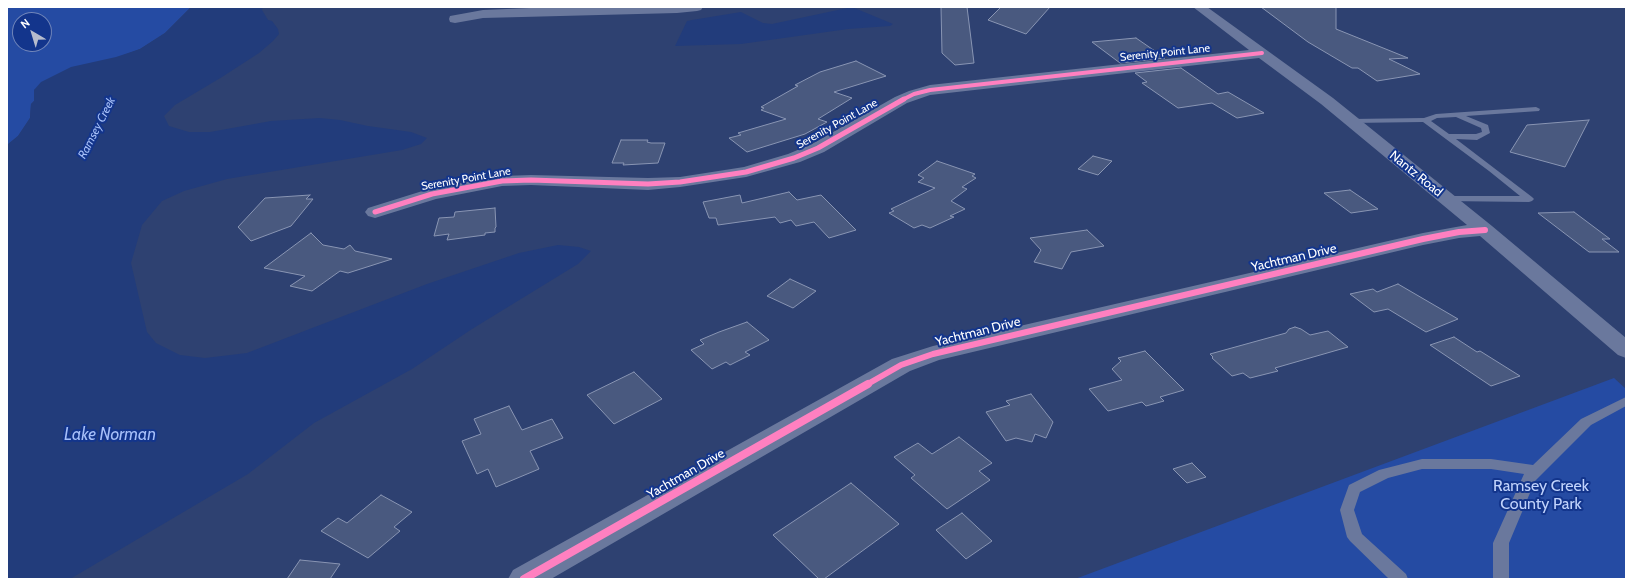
<!DOCTYPE html>
<style>
body{margin:0}
#map{position:relative;width:1633px;height:586px;overflow:hidden;background:#2e4171;font-family:Cabin,sans-serif}
canvas{display:block}
.frame{position:absolute;inset:0;border:8px solid #fff;pointer-events:none}
.north{position:absolute;left:12px;top:12px;width:40px;height:40px;box-sizing:border-box;background:#13358c;border:1px solid #7186ba;border-radius:50%;rotate:322deg;font-size:11px;font-weight:700;line-height:16px;text-align:center;color:#fff}
.north::after{content:'';display:block;margin:auto;width:14px;height:18px;background:#b6bccd;clip-path:polygon(50% 0,100% 100%,50% 72%,0 100%)}
</style>
<div id="map">
<canvas width="1633" height="586"></canvas>
<div class="frame"></div>
<div class="north">N</div>
</div>
<script>
const context = document.querySelector('canvas').getContext('2d');
context.lineJoin = 'round';
function paint(path, color) { context.fillStyle = color; context.fill(path, 'evenodd'); }
const toPath = rows => new Path2D(rows.map(r => 'M' + r).join(''));
function strokePath(path, color, width, dash) { context.strokeStyle = color; context.lineWidth = width; context.lineCap = dash ? 'butt' : 'round'; context.setLineDash(dash || []); context.stroke(path); }
function drawText(font, color, halo, rows, align = 'center') {
  context.font = font + ' Cabin,sans-serif'; context.lineWidth = 4; context.setLineDash([]); context.textBaseline = 'middle'; context.strokeStyle = halo; context.fillStyle = color; for (const [text, x, y, turn = 0] of rows) {
    context.save(); context.translate(x, y); context.rotate((+turn || 0) * Math.PI / 180); context.textAlign = isNaN(turn) ? turn : align; if (halo) context.strokeText(text, 0, 0); context.fillText(text, 0, 0); context.restore();
  }
}
paint(toPath([
 [7,7,191,7,165,33,140,49,34,90,34,101,31,104,30,118,18,136,7,145],
 [20,20,44,20,44,44,20,44],
 [1614,378,1626,389,1626,579,1075,579]
]), '#254ba3');
paint(toPath([
 [191,7,263,7,262,10,268,20,272,21,278,29,279,34,273,41,259,53,222,77,175,105,164,116,169,126,189,132,210,132,271,121,320,118,340,120,368,126,411,132,427,138,421,144,402,150,227,179,184,191,162,201,142,225,131,263,147,332,156,343,180,355,205,358,247,353,427,284,519,253,558,245,579,247,591,251,578,264,472,329,412,369,314,423,248,474,70,579,7,579,7,145,18,136,30,118,31,104,34,101,34,90,41,82,71,67,116,57,140,49,165,33],
 [852,7,893,24,890,26,848,29,741,44,675,46,687,21,692,20,741,12,763,23,772,24]
]), '#223c7b');
const building = toPath([
 [941,7,967,7,974,63,955,65,942,53,941,7],
 [1001,7,1050,7,1026,34,988,20,1001,7],
 [1261,7,1336,7,1336,29,1408,58,1389,59,1420,74,1377,81,1358,68,1352,68,1308,42,1261,7],
 [1136,38,1165,58,1120,63,1092,42,1136,38],
 [856,61,886,76,834,92,852,98,818,119,827,122,805,134,747,152,729,138,741,135,738,133,786,119,761,110,764,108,761,107,798,86,795,85,820,72,856,61],
 [1181,68,1218,94,1228,92,1264,113,1237,118,1212,103,1178,108,1142,83,1147,82,1135,73,1181,68],
 [1589,120,1565,167,1510,152,1527,125,1589,120],
 [621,140,648,140,647,142,651,143,665,143,658,163,623,165,624,163,612,163,621,140],
 [1093,156,1112,161,1098,175,1078,169,1093,156],
 [937,161,975,174,972,176,976,178,962,187,967,189,951,201,965,209,950,216,954,217,930,228,922,225,914,228,889,213,894,211,891,209,935,188,918,182,924,178,918,175,937,161],
 [1350,190,1378,209,1351,213,1324,193,1350,190],
 [789,192,797,200,821,195,856,230,829,238,814,222,796,226,791,220,780,223,775,217,718,225,716,218,709,218,703,202,740,195,742,203,789,192],
 [310,195,306,199,313,199,291,226,251,241,238,227,265,198,310,195],
 [495,208,496,227,495,228,495,232,485,233,485,235,447,240,449,234,434,236,439,218,454,217,455,212,495,208],
 [1574,212,1610,239,1602,239,1619,252,1589,252,1538,213,1574,212],
 [1087,230,1104,246,1071,252,1062,269,1034,262,1041,250,1030,238,1087,230],
 [311,233,323,245,344,249,350,245,355,251,392,259,348,273,340,271,312,291,290,286,305,276,264,268,311,233],
 [790,279,816,291,793,308,767,296,790,279],
 [1398,284,1458,319,1426,332,1388,309,1374,312,1350,294,1373,289,1377,292,1398,284],
 [747,322,769,340,745,352,750,355,730,365,726,362,712,369,691,350,704,344,700,340,719,332,747,322],
 [1295,327,1301,329,1310,335,1328,331,1348,347,1275,368,1278,371,1250,378,1243,373,1232,376,1212,358,1213,357,1210,354,1286,333,1289,329,1295,327],
 [1454,337,1477,352,1480,351,1520,376,1491,386,1430,345,1454,337],
 [1145,351,1184,390,1160,397,1164,401,1146,406,1142,402,1108,411,1089,389,1122,380,1112,369,1121,361,1118,358,1145,351],
 [634,372,662,399,614,424,587,395,634,372],
 [1031,394,1053,422,1046,438,1035,434,1032,442,1016,438,1006,441,986,412,1010,405,1006,401,1031,394],
 [509,406,522,430,552,419,563,438,530,451,539,469,496,487,488,469,477,474,462,441,481,434,474,419,509,406],
 [959,437,992,463,979,471,990,480,947,509,911,478,915,475,894,457,918,443,932,454,959,437],
 [1192,463,1206,477,1187,483,1173,469,1192,463],
 [851,483,899,524,824,579,819,579,773,535,851,483],
 [381,495,412,512,394,527,400,531,368,558,321,531,338,518,347,523,381,495],
 [962,513,992,541,966,559,936,530,962,513],
 [300,560,340,564,330,579,287,579,300,560]
]);
paint(building, '#49597f');
strokePath(building, '#8995b3', 1);
paint(toPath([
 [1536,107,1540,109,1539,111,1466,116,1488,125,1490,133,1477,140,1456,139,1532,197,1534,199,1532,201,1529,202,1444,201,1442,199,1444,197,1447,196,1520,196,1489,171,1423,122,1351,123,1347,121,1351,119,1424,118,1436,114,1536,107],
 [1456,117,1481,128,1482,132,1476,134,1449,134,1431,121,1437,118,1456,117],
 [1626,397,1626,406,1591,425,1535,481,1509,543,1509,579,1493,579,1493,543,1524,474,1491,469,1422,469,1388,478,1360,492,1354,510,1362,534,1406,574,1408,579,1389,579,1350,541,1347,537,1340,510,1349,485,1379,470,1422,459,1491,459,1533,465,1581,419,1626,397]
]), '#6a789d');
paint(toPath([
 [554,7,703,7,701,10,697,11,677,13,483,18,455,23,450,22,449,19,450,16,483,10,554,7],
 [1193,7,1207,7,1333,98,1492,226,1626,338,1626,358,1618,355,1480,236,1459,238,1423,245,939,360,910,371,551,579,508,579,513,570,892,359,933,346,1423,233,1467,225,1321,104,1259,58,930,95,907,103,824,152,800,162,746,177,680,187,648,190,531,185,502,186,436,199,375,218,368,216,365,212,368,208,432,188,502,176,531,175,648,178,680,177,744,167,788,154,812,144,895,97,909,91,930,85,1249,50,1193,7]
]), '#6a789d');
strokePath(toPath([
 [902,100,914,94,930,90,1262,53]
]), '#ff80c0', 4);
strokePath(toPath([
 [375,212,432,194,502,181,531,180,648,184,680,182,746,172,794,158,818,148,904,99]
]), '#ff80c0', 5);
strokePath(toPath([
 [866,385,901,365,933,354,1423,239,1459,232,1485,230]
]), '#ff80c0', 6);
strokePath(toPath([
 [524,579,868,384]
]), '#ff80c0', 8);
drawText('11px', '#fff', '#13358c', [
 ["Serenity Point Lane",1165,53,-6],
 ["Serenity Point Lane",837,124,-29],
 ["Serenity Point Lane",466,179,-10]
]);
drawText('italic 12px', '#a6bff8', '#13358c', [
 ["Ramsey Creek",97,128,-63]
]);
drawText('13px', '#fff', '#13358c', [
 ["Nantz Road",1416,174,39],
 ["Yachtman Drive",1294,258,-13],
 ["Yachtman Drive",978,332,-14],
 ["Yachtman Drive",686,474,-30]
]);
drawText('16px', '#c1d3fc', '#13358c', [
 ["Ramsey Creek",1541,486],
 ["County Park",1541,504]
]);
drawText('italic 17px', '#a6bff8', '#13358c', [
 ["Lake Norman",110,435]
]);
</script>
